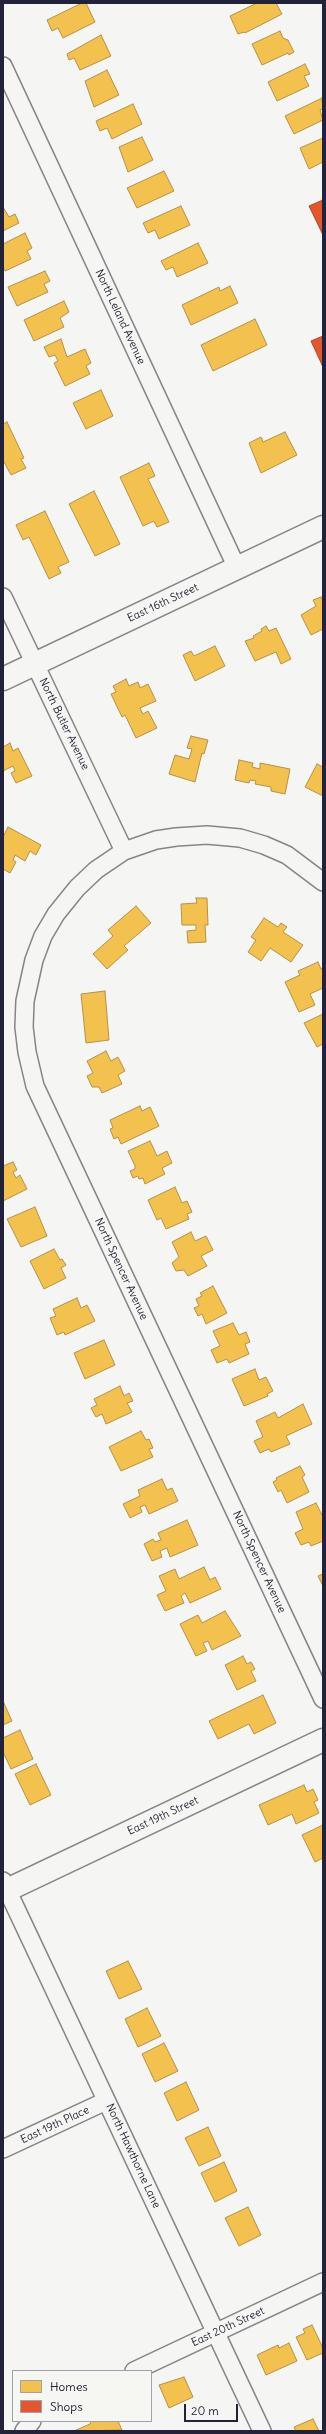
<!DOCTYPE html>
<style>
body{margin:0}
#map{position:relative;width:326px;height:2434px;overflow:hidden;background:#f5f5f3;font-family:Delius,sans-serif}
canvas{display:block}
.frame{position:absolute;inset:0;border:4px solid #22223b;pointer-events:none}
.legend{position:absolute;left:12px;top:2370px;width:140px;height:52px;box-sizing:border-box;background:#f6f6f2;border:1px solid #a1a1a9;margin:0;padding:5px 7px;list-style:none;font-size:12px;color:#22223b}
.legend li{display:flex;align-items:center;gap:8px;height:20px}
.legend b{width:20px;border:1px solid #a1a1a9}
.scale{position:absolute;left:184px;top:2404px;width:54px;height:18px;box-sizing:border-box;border:2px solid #22223b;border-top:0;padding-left:5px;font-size:12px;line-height:14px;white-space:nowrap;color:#22223b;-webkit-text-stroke:3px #f6f6f2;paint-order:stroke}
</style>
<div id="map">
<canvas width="326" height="2434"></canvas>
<div class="frame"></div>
<ul class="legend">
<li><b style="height:11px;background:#f2c14e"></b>Homes</li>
<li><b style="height:11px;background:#e4572e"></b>Shops</li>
</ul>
<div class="scale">20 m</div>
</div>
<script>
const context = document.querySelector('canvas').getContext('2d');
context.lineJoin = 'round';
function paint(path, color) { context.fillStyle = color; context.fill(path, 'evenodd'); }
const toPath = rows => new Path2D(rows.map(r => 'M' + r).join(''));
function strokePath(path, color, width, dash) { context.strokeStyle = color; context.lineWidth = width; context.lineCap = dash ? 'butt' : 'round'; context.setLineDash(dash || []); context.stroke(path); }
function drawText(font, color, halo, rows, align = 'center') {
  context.font = font + ' Delius,sans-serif'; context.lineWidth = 4; context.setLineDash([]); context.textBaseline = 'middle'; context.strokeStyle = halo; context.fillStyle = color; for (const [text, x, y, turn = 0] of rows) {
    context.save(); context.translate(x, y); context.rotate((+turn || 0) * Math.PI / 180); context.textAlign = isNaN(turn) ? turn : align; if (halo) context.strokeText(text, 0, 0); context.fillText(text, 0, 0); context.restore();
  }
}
const homes = toPath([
 [82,3,86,3,95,22,63,38,58,28,52,31,47,20,82,3],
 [257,3,276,3,282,14,245,33,244,32,238,34,230,16,257,3],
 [280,31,283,38,288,40,294,52,289,55,288,53,262,65,252,44,280,31],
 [101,35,111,56,80,70,74,58,69,60,67,54,101,35],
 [305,64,310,74,304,76,309,86,277,101,268,82,305,64],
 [107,70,119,95,94,107,85,81,107,70],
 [322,98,323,109,320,110,323,120,294,134,285,116,322,98],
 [133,104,142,124,112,139,107,128,100,131,96,121,133,104],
 [142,137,153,160,128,172,119,147,142,137],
 [323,138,323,162,309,169,300,148,323,138],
 [164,171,174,191,137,208,127,188,164,171],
 [181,206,190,225,159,239,155,230,148,233,143,223,181,206],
 [3,207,9,217,15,214,19,223,3,231,3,207],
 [25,233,32,248,27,251,31,259,5,271,3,267,3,244,25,233],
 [198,243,208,263,177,277,173,267,166,270,161,261,198,243],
 [45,271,50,281,44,284,48,292,17,306,8,287,45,271],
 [230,286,238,303,191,325,182,305,219,287,220,291,230,286],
 [64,301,69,312,60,318,64,327,34,341,24,320,64,301],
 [255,319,267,345,213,371,201,345,255,319],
 [61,339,67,357,85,349,91,363,86,366,90,374,65,386,54,363,58,361,55,355,49,357,44,347,61,339],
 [101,390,113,416,86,429,73,403,101,390],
 [7,422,24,458,21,459,26,468,11,475,3,460,3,424,7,422],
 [285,432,297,455,261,473,249,443,261,437,263,442,285,432],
 [149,463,155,476,148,479,169,522,157,527,154,521,143,526,120,477,149,463],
 [94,491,120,544,95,556,69,504,94,491],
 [45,511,69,562,58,567,61,573,49,579,29,537,23,540,16,525,45,511],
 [321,597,323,601,323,629,311,635,301,615,316,606,313,600,321,597],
 [266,626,269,631,276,628,291,659,281,664,276,652,255,661,245,641,254,638,253,636,262,631,261,629,266,626],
 [215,646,225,666,195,681,183,655,191,651,194,656,215,646],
 [126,679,129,686,138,682,140,688,148,684,156,701,140,708,143,714,148,711,157,728,136,738,125,715,122,717,111,694,116,692,113,686,126,679],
 [191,736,208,740,204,754,202,753,195,782,169,774,175,755,189,759,192,749,187,748,191,736],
 [10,743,13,751,18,748,32,776,16,783,11,773,15,771,13,766,3,771,3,747,10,743],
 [239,760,253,763,252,767,260,769,260,763,290,769,285,794,271,791,271,787,255,784,256,781,250,780,249,783,235,780,239,760],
 [317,764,323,767,323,796,305,787,317,764],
 [8,827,41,845,36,855,30,851,25,861,15,855,13,860,16,862,10,873,3,869,3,837,8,827],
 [196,898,207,898,208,925,205,925,206,942,188,943,187,931,196,930,196,925,182,925,181,904,197,903,196,898],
 [136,906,151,923,124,946,128,950,107,969,93,954,113,936,108,930,136,906],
 [264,918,278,927,281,923,287,927,283,932,303,945,291,962,270,948,261,961,248,952,256,940,251,937,264,918],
 [318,962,321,969,323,968,323,988,310,994,315,1005,299,1012,285,982,300,975,298,971,318,962],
 [105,991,109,1040,86,1043,81,994,105,991],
 [323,1014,323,1044,317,1047,304,1023,323,1014],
 [106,1051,111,1061,118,1057,125,1071,118,1075,122,1084,102,1093,99,1087,92,1087,87,1076,93,1073,87,1061,106,1051],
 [140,1106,142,1111,150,1107,159,1126,121,1144,118,1137,114,1139,110,1129,113,1128,110,1120,140,1106],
 [150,1141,157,1156,167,1151,172,1163,162,1168,165,1174,145,1184,143,1178,139,1179,138,1176,133,1178,130,1171,135,1169,135,1166,128,1151,150,1141],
 [13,1162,17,1170,13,1172,16,1178,20,1175,27,1189,3,1201,3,1166,13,1162],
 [175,1187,182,1203,187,1201,192,1212,187,1214,189,1219,166,1229,161,1218,157,1220,148,1200,175,1187],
 [35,1207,47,1236,21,1247,7,1219,35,1207],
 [191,1232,195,1241,206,1236,213,1250,201,1256,207,1266,188,1276,184,1270,176,1271,172,1263,179,1257,172,1242,191,1232],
 [54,1249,60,1260,62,1259,66,1265,61,1268,66,1278,44,1289,30,1261,54,1249],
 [213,1286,227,1313,206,1324,202,1314,198,1316,194,1308,199,1306,196,1299,202,1296,200,1293,213,1286],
 [77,1298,81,1308,87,1305,95,1321,65,1335,64,1332,57,1335,50,1318,56,1316,53,1309,77,1298],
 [233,1323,239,1335,246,1332,250,1342,245,1344,249,1354,229,1363,227,1359,217,1363,211,1350,220,1346,213,1331,233,1323],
 [104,1340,115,1365,85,1379,74,1353,104,1340],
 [255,1369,259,1380,266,1377,273,1391,267,1394,268,1396,244,1406,232,1379,255,1369],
 [120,1386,124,1396,129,1393,133,1401,127,1403,132,1412,106,1424,102,1414,96,1417,91,1408,97,1405,94,1399,120,1386],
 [303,1404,312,1424,286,1436,290,1444,271,1452,269,1449,260,1453,254,1441,263,1437,256,1421,275,1412,278,1418,303,1404],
 [141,1431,146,1440,149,1439,153,1448,149,1449,153,1457,121,1471,109,1447,141,1431],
 [300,1466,305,1475,302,1477,309,1492,287,1503,281,1490,278,1492,273,1482,277,1480,276,1478,300,1466],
 [162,1479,167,1490,172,1488,178,1501,149,1514,145,1505,140,1507,142,1512,130,1518,123,1504,140,1496,138,1490,162,1479],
 [316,1503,323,1517,323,1541,311,1546,309,1542,301,1545,295,1533,303,1529,296,1512,316,1503],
 [187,1520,198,1545,170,1557,167,1548,160,1551,162,1557,152,1561,144,1544,153,1539,155,1542,161,1540,158,1533,187,1520],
 [204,1567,210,1580,215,1577,221,1589,190,1603,185,1593,181,1596,184,1603,165,1611,157,1595,166,1591,159,1576,175,1569,179,1579,204,1567],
 [323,1574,323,1586,318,1576,323,1574],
 [225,1611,241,1636,212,1650,208,1641,203,1643,207,1651,196,1656,180,1624,198,1615,202,1623,225,1611],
 [243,1656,247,1664,251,1662,255,1669,251,1671,256,1681,237,1690,225,1665,243,1656],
 [263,1695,276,1723,254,1734,249,1724,218,1739,209,1721,263,1695],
 [3,1701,12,1721,3,1725,3,1701],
 [20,1730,33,1759,11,1769,3,1752,3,1738,20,1730],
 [36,1764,51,1795,30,1805,15,1774,36,1764],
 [304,1785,307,1792,313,1789,318,1800,314,1802,319,1813,296,1824,292,1814,268,1825,259,1805,304,1785],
 [323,1825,323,1858,315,1862,302,1835,323,1825],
 [128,1961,142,1989,119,1999,106,1971,128,1961],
 [147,2008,161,2036,138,2047,125,2019,147,2008],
 [164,2043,178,2071,155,2082,142,2054,164,2043],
 [186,2082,199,2110,177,2121,164,2093,186,2082],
 [208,2127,221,2156,199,2166,185,2138,208,2127],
 [224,2162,237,2191,215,2202,201,2173,224,2162],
 [248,2207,261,2235,239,2246,225,2218,248,2207],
 [312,2325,323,2348,323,2353,307,2360,296,2337,305,2333,303,2329,312,2325],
 [289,2343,297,2361,266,2375,257,2355,278,2345,279,2348,289,2343],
 [184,2377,193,2397,169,2408,159,2385,184,2377],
 [313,2419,319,2431,296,2431,294,2427,313,2419],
 [91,2421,118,2421,122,2430,74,2431,90,2424,91,2421]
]);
paint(homes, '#f2c14e');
strokePath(homes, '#b49148', 1);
const shops = toPath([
 [323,200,323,235,309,206,323,200],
 [323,336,323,367,311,341,323,336]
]);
paint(shops, '#e4572e');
strokePath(shops, '#aa4732', 1);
const street = toPath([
 [3,66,237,568],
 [3,597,124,851],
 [323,882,287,855,264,845,240,838,207,835,176,837,156,840,124,851,96,870,77,888,56,914,43,936,34,960,25,1001,24,1027,27,1052,35,1086,323,1699],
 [3,1881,262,2431],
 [3,2149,106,2101],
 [134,2371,323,2282],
 [24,2431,32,2421]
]);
const secondary = toPath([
 [3,679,323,527],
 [3,1892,323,1740]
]);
strokePath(street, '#858589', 20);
strokePath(secondary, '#858589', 25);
strokePath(street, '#f5f5f3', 17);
strokePath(secondary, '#f5f5f3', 22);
drawText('11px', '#22223b', '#f6f6f2', [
 ["North Leland Avenue",120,317,65],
 ["East 16th Street",163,603,-25],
 ["North Butler Avenue",64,724,64],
 ["North Spencer Avenue",121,1269,65],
 ["North Spencer Avenue",259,1562,65],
 ["East 19th Street",163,1816,-25],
 ["East 19th Place",55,2125,-25],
 ["North Hawthorne Lane",133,2156,65],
 ["East 20th Street",228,2327,-25]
]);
</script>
